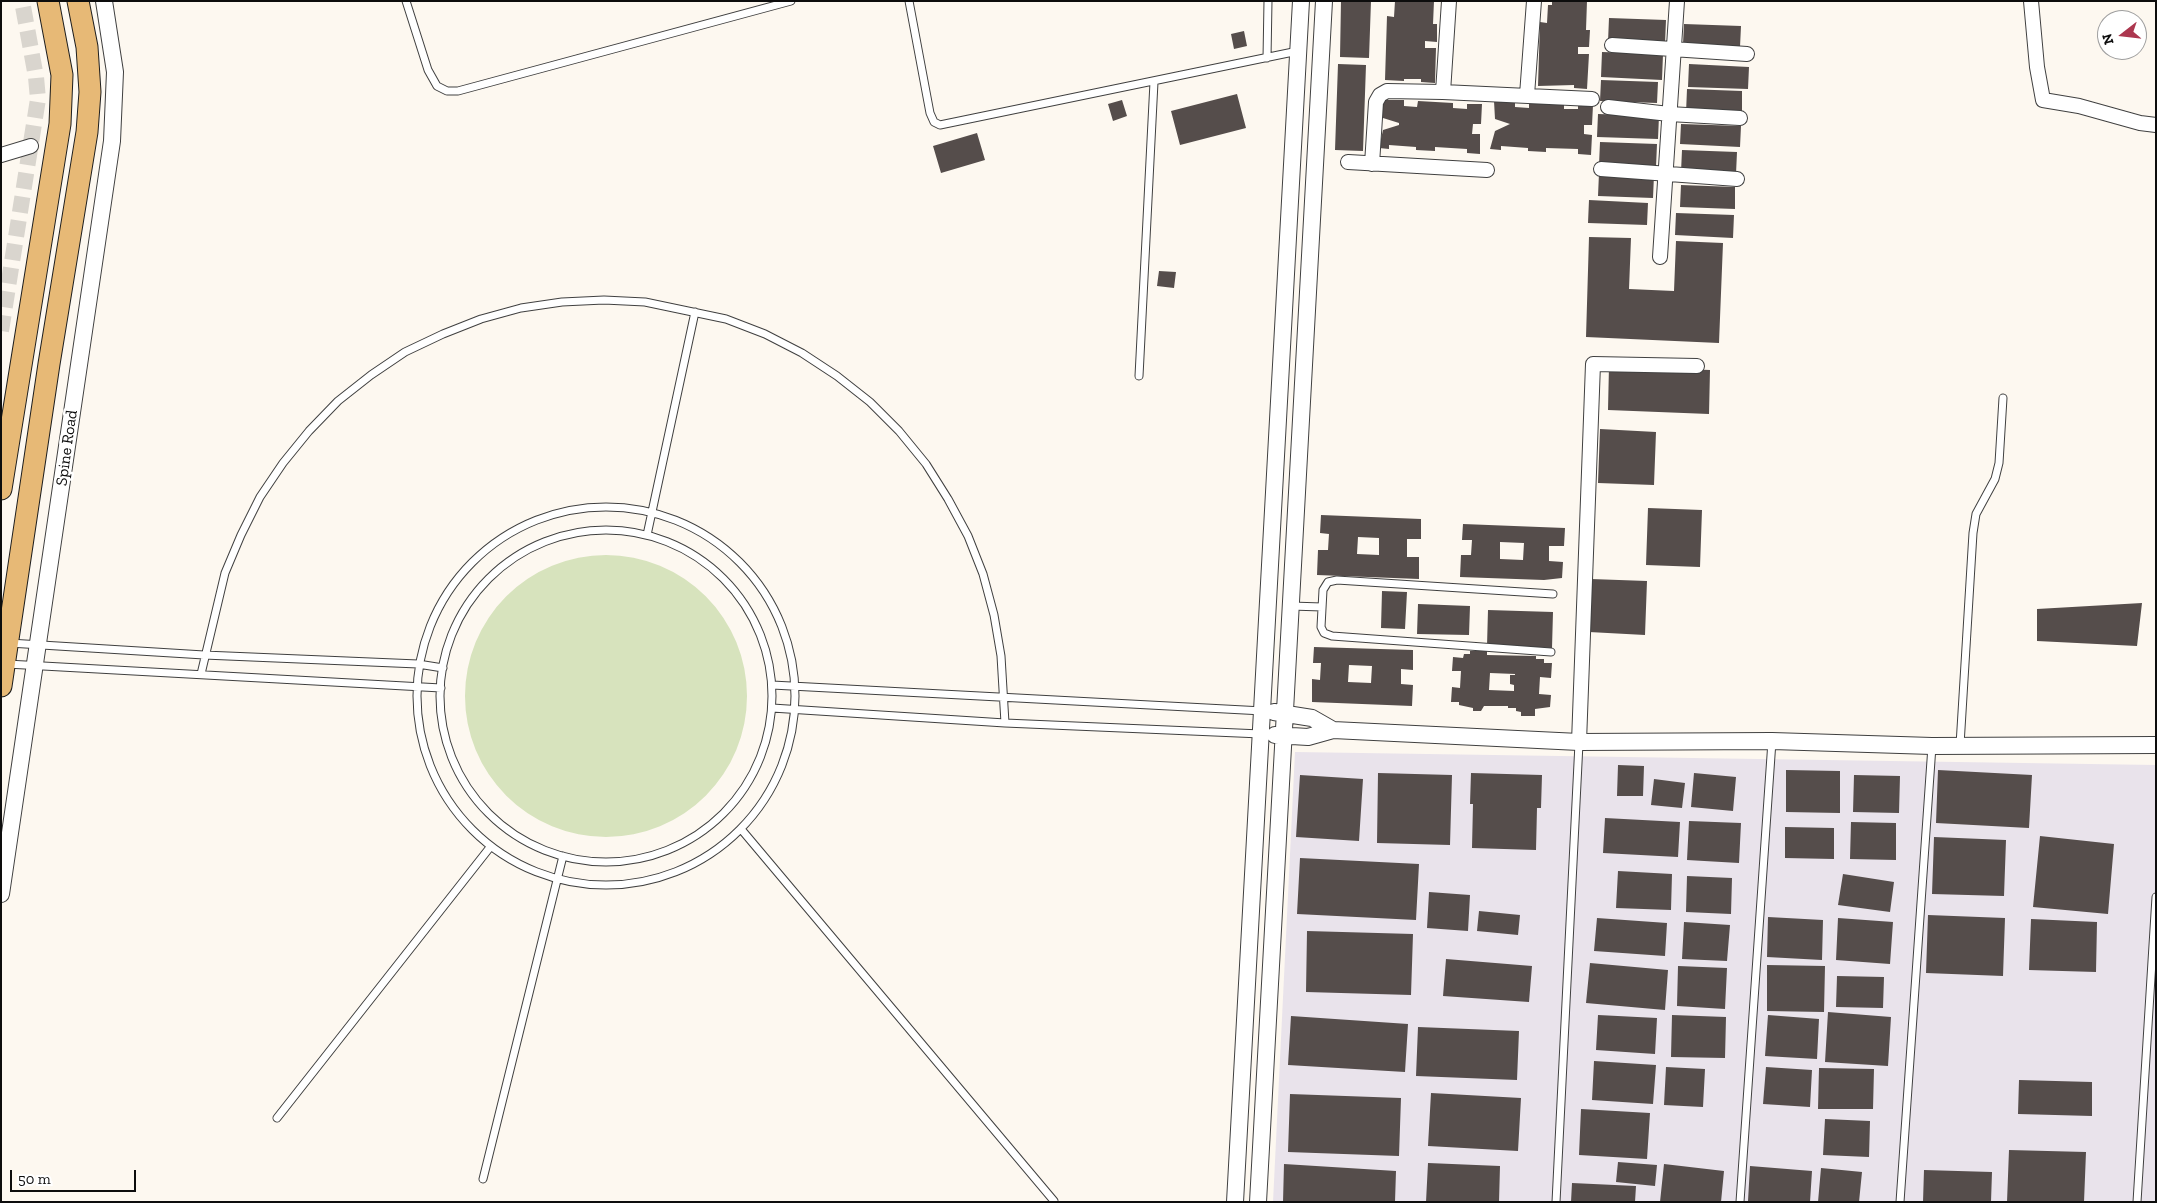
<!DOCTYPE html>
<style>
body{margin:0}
#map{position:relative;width:2157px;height:1203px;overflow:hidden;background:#fdf8f0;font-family:"Zilla Slab",serif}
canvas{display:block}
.frame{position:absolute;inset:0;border:2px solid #0d0d0d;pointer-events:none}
.north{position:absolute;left:2097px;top:10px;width:50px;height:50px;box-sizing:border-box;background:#fff;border:1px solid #9e9e9e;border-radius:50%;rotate:254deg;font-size:14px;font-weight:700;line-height:20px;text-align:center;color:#0d0d0d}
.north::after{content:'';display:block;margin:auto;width:18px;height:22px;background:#ac374f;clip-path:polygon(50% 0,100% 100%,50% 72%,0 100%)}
.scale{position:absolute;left:10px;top:1170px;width:126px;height:22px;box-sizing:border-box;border:2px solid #0d0d0d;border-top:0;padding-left:6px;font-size:15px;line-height:18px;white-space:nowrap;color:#0d0d0d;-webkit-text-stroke:4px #fff;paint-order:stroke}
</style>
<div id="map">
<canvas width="2157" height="1203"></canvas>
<div class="frame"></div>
<div class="north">N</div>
<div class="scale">50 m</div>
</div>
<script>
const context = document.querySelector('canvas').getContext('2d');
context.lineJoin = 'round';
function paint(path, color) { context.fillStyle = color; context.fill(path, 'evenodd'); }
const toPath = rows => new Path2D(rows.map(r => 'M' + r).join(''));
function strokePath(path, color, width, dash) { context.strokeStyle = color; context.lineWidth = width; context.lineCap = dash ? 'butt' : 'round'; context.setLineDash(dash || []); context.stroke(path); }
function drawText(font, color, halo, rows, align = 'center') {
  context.font = font + ' "Zilla Slab",serif'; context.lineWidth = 5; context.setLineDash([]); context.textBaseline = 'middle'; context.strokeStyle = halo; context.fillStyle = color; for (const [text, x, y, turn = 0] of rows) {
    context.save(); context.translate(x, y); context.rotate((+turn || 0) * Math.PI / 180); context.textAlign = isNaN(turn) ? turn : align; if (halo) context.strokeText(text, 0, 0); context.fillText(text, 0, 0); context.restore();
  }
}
paint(toPath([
 [1295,752,2156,765,2156,1202,1273,1202]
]), '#e9e3eb');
paint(toPath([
 '465 696a141 141 0 1 1 282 0a141 141 0 1 1-282 0Z'
]), '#d7e3bd');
paint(toPath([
 [1341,1,1371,1,1369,58,1340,57],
 [1395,1,1434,1,1433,24,1437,24,1437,42,1425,41,1425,48,1436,48,1435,83,1421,82,1421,79,1404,79,1404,81,1385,80,1387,16,1394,17],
 [1552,1,1587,1,1586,30,1590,30,1589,47,1578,47,1578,54,1589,54,1587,89,1574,88,1574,85,1538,86,1540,22,1547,23,1548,5,1552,5],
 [1609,18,1666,20,1665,44,1608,42],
 [1684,24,1741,26,1740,47,1683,44],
 [1244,31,1247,46,1234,49,1231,34],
 [1602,52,1663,54,1662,80,1601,77],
 [1338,64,1366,65,1363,151,1335,150],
 [1689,64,1749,67,1748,89,1688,87],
 [1601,80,1658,82,1657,103,1600,101],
 [1687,89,1742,91,1742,115,1686,113],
 [1237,94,1246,128,1180,145,1171,111],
 [1122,100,1127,116,1113,121,1108,104],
 [1382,100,1404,100,1404,106,1417,107,1418,101,1453,103,1453,108,1467,109,1467,104,1482,104,1481,124,1473,124,1472,134,1480,134,1480,154,1467,153,1467,149,1435,147,1435,151,1416,150,1416,147,1389,145,1389,149,1379,148,1383,130,1399,125,1399,123,1383,118],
 [1494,101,1515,101,1515,107,1529,108,1529,102,1564,104,1564,109,1578,109,1578,105,1593,105,1592,125,1584,125,1584,134,1592,135,1591,155,1578,154,1578,149,1546,148,1546,152,1528,151,1528,148,1501,146,1501,150,1490,149,1495,131,1510,124,1495,119],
 [1598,114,1659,116,1658,139,1597,137],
 [1681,124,1741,126,1740,147,1680,144],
 [977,133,985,160,941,173,933,146],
 [1600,142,1657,144,1656,167,1599,165],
 [1682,150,1737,152,1736,174,1681,172],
 [1599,173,1654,175,1653,198,1598,196],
 [1681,185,1735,187,1735,209,1680,207],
 [1589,200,1648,203,1647,225,1588,223],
 [1676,213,1734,215,1733,238,1675,235],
 [1589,237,1631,238,1629,289,1674,291,1676,241,1723,243,1719,343,1586,337],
 [1159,271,1176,272,1174,288,1157,286],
 [1609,366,1710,370,1709,414,1608,410],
 [1600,429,1656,432,1654,485,1598,483],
 [1648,508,1702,510,1700,567,1646,565],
 [1321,515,1421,519,1421,539,1407,539,1407,557,1419,557,1419,579,1317,575,1318,550,1328,550,1329,534,1320,533],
 [1358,537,1379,538,1379,555,1357,554],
 [1463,524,1565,528,1564,546,1549,546,1549,561,1563,562,1562,578,1544,580,1460,577,1461,555,1471,555,1472,540,1462,540],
 [1500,542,1524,543,1523,560,1500,559],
 [1591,579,1647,581,1645,635,1589,632],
 [1382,591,1407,592,1405,629,1381,628],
 [2142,603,2137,646,2037,641,2037,609],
 [1418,604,1470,606,1469,635,1417,634],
 [1488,610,1553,612,1552,648,1487,646],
 [1314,647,1413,650,1413,670,1401,669,1401,684,1413,685,1412,706,1312,702,1312,679,1320,680,1321,663,1313,663],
 [1349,665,1372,666,1371,683,1348,682],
 [1470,651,1487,651,1487,655,1536,656,1536,659,1544,659,1544,663,1552,663,1551,678,1540,677,1539,694,1551,695,1550,707,1535,709,1535,716,1521,716,1521,712,1516,711,1516,708,1508,708,1508,706,1484,706,1481,711,1473,711,1473,708,1459,705,1459,702,1451,702,1452,687,1460,688,1461,671,1452,671,1453,657,1463,658,1464,654,1470,654],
 [1490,673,1515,674,1515,675,1510,675,1510,684,1514,685,1514,691,1489,690],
 [1618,765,1644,766,1643,796,1617,796],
 [1786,770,1840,771,1840,813,1786,812],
 [1938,770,2032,775,2029,828,1936,823],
 [1378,773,1452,775,1450,845,1377,843],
 [1471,773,1542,775,1541,808,1537,808,1536,850,1472,848,1473,804,1470,804],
 [1694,773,1736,777,1733,811,1691,807],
 [1300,775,1363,779,1359,841,1296,837],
 [1854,775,1900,776,1899,813,1853,812],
 [1654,779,1685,783,1682,808,1651,805],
 [1605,818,1680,822,1678,857,1603,853],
 [1689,821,1741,823,1739,863,1687,860],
 [1851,822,1896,823,1896,860,1850,859],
 [1785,827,1834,828,1834,859,1785,858],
 [2040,836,2114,844,2108,914,2033,907],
 [1934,837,2006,840,2004,896,1932,894],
 [1300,858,1419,864,1416,920,1297,914],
 [1618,871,1672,874,1671,910,1616,908],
 [1843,874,1894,882,1890,912,1838,905],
 [1687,876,1732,878,1731,914,1686,912],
 [1429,892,1470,895,1468,931,1427,928],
 [1479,911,1520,915,1518,935,1477,931],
 [1928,915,2005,918,2003,976,1926,973],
 [1768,917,1823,920,1822,960,1767,957],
 [1597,918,1667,923,1665,956,1594,951],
 [1838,918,1893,922,1890,964,1836,960],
 [2031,919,2097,922,2096,972,2029,970],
 [1684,922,1730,925,1727,961,1682,959],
 [1307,931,1413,934,1411,995,1306,992],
 [1446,959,1532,966,1529,1002,1443,996],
 [1590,963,1668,970,1665,1010,1586,1003],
 [1767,965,1825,966,1824,1012,1767,1011],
 [1678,966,1727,968,1725,1009,1677,1006],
 [1837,976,1884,977,1883,1008,1836,1007],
 [1828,1012,1891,1017,1888,1066,1825,1062],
 [1598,1015,1657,1018,1655,1054,1596,1050],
 [1672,1015,1726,1017,1725,1058,1671,1057],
 [1768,1015,1819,1019,1817,1059,1765,1056],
 [1291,1016,1408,1024,1405,1072,1288,1065],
 [1418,1027,1519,1031,1517,1080,1416,1076],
 [1594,1061,1656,1065,1653,1104,1592,1100],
 [1666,1067,1705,1069,1703,1107,1664,1105],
 [1766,1067,1812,1070,1810,1107,1763,1104],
 [1819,1068,1874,1069,1873,1109,1818,1109],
 [2019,1080,2092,1082,2092,1116,2018,1114],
 [1431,1093,1521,1098,1518,1151,1428,1146],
 [1290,1094,1401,1098,1399,1156,1288,1152],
 [1581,1109,1650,1113,1647,1159,1579,1155],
 [1825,1119,1870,1121,1869,1157,1823,1155],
 [2009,1150,2086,1152,2084,1202,2007,1202],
 [1618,1162,1657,1165,1655,1186,1616,1182],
 [1428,1163,1500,1166,1499,1202,1426,1202],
 [1284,1164,1396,1171,1395,1202,1283,1202],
 [1664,1164,1724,1171,1721,1202,1660,1202],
 [1750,1166,1812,1171,1810,1202,1748,1201],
 [1821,1168,1862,1172,1859,1202,1818,1202],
 [1924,1170,1992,1172,1991,1202,1923,1202],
 [1572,1183,1636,1186,1635,1202,1571,1202]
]), '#554d4b');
strokePath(toPath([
 [1,331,38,99,36,77,22,1]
]), '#d9d5ce', 16, [16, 8]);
const service = toPath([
 [406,1,428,70,437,86,447,91,458,91,791,1],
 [909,1,930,113,934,122,940,125,1298,51],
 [1267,58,1268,1],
 [1139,376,1154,82],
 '417 696a189 189 0 1 1 378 0a189 189 0 1 1-378 0Z',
 '440 696a166 166 0 1 1 332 0a166 166 0 1 1-332 0Z',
 [647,535,695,312],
 [1291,606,1322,607],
 [9,643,204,655,418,664,443,668],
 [1551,652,1332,636,1324,633,1321,627,1323,590,1328,582,1337,580,1553,594],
 [7,664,441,688],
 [201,674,225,573,241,535,260,497,283,463,309,431,338,401,371,375,405,352,443,334,481,319,521,308,562,302,604,300,645,302,726,319,765,334,802,353,837,376,870,402,899,431,926,464,948,499,968,536,983,574,994,615,1001,656,1005,723],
 [772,685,1263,711],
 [772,708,1005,723,1261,734],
 [1960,745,1973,533,1976,514,1995,479,1999,463,2003,398],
 [741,829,1054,1201],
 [277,1118,491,846],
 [483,1179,563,856],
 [1556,1202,1579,743],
 [1740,1202,1772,741],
 [1900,1202,1932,746],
 [2137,1202,2156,897]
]);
const minor = toPath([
 [2031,1,2037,67,2043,100,2079,106,2140,123,2156,125],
 [1612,45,1747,54],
 [1443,92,1449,1],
 [1527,95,1534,1],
 [1608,107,1669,114,1740,118],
 [1,155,31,146],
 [1348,162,1487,170],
 [1372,164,1376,102,1380,95,1387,91,1443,92,1592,99],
 [1601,169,1737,179],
 [1660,257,1677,1],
 [1579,742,1593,364,1697,366]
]);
const tertiary = toPath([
 [1274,712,1312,718,1333,730],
 [1275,735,1308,737,1333,730,1579,742,1772,741,1932,746,2156,745],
 [1,894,112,141,115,72,104,1],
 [1235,1202,1301,1],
 [1258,1202,1324,1]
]);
const primary = toPath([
 [1,489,60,124,62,75,48,1],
 [1,686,49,364,87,132,90,92,87,47,78,1]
]);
strokePath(service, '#404040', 9);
strokePath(minor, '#404040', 16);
strokePath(tertiary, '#404040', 18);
strokePath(primary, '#1e1e1e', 23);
strokePath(service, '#fff', 7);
strokePath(minor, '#fff', 14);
strokePath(tertiary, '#fff', 16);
strokePath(primary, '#e7b976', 21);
drawText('16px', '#0d0d0d', '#fff', [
 ["Spine Road",67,448,-82]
]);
</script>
